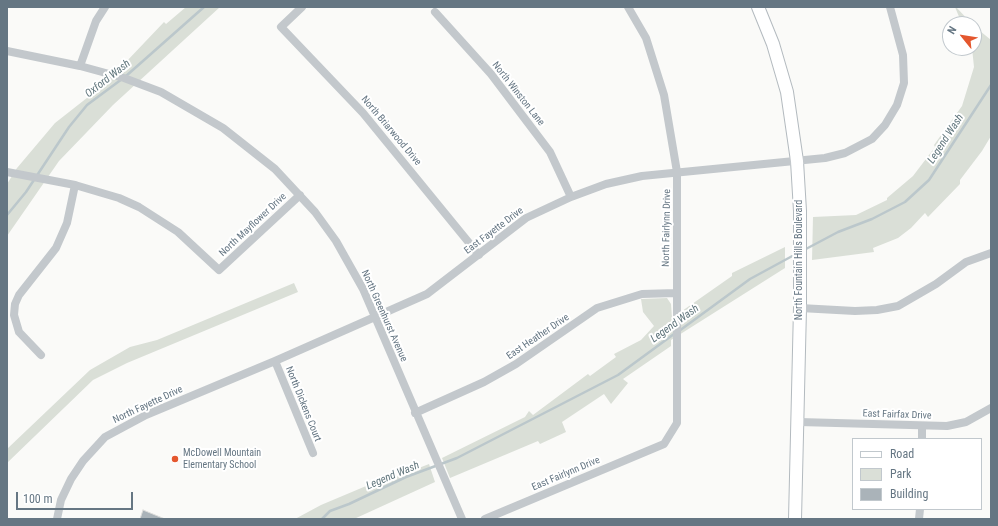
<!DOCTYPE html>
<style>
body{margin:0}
#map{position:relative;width:998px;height:526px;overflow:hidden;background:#fafaf8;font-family:"Roboto Condensed",sans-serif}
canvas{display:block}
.frame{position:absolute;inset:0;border:8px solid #657683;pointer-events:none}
.legend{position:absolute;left:852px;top:438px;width:130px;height:72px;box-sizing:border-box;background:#fff;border:1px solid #c1c8cd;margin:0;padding:5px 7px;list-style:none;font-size:12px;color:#657683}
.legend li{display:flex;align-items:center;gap:8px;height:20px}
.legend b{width:20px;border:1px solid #c1c8cd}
.north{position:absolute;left:942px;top:16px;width:40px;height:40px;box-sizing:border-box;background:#fff;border:1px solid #c1c8cd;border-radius:50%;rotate:300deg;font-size:11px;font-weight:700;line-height:16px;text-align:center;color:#657683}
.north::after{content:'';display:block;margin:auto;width:14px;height:18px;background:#e4572e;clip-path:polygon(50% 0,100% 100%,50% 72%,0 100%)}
.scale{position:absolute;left:16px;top:492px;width:117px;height:18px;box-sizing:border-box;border:2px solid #657683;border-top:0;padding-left:5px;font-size:12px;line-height:14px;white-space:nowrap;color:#657683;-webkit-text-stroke:3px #fff;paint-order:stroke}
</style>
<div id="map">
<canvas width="998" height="526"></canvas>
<div class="frame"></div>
<ul class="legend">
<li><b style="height:5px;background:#fff"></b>Road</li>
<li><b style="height:11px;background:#dadfd7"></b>Park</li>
<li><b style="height:11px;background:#aab3b9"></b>Building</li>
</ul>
<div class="north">N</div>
<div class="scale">100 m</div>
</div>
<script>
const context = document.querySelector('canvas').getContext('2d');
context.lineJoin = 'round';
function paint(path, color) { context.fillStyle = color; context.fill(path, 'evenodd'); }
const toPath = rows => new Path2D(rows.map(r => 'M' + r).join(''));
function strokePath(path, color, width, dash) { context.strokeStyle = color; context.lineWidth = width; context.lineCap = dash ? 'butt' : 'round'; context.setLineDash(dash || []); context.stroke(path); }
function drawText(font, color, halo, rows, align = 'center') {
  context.font = font + ' "Roboto Condensed",sans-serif'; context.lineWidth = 4; context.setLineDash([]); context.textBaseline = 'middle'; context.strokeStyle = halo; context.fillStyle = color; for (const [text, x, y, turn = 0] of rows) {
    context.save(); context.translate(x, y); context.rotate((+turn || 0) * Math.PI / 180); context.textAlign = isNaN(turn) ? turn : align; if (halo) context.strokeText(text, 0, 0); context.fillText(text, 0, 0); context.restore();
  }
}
paint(toPath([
 [186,7,220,7,113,105,59,161,7,236,7,184,17,168,55,123,106,83,164,22,166,24],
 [955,7,956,7,972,24,962,24],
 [974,26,991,40,991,136,982,151,960,180,960,184,928,217,925,213,911,228,898,238,873,248,874,252,812,260,813,217,856,215,887,200,887,198,913,176,935,147,934,145,962,106,974,67,972,48,974,48],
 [785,247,785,268,671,340,671,346,623,379,628,383,611,404,604,394,562,422,566,432,540,444,538,441,450,478,442,458,525,417,529,411,533,415,588,374,590,376,616,357,614,354,641,340,654,326,643,312,641,299,667,298,671,304,672,318,732,276,732,273],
 [294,283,298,292,127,363,93,380,7,463,7,449,90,370,130,347,157,340],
 [429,464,435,482,354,519,295,519,321,505,378,481,396,477]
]), '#dadfd7');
strokePath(toPath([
 [126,76,204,7],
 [7,215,26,192,69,127,87,105,122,79],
 [804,250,838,232,872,219,905,202,929,180,991,85],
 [679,331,750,279,796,254],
 [322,519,330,511,349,504,406,477,457,458,618,375,674,334]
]), '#bbc7cb', 2.5);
const building = toPath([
 [143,510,165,519,140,519,143,510]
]);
paint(building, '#aab3b9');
strokePath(building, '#dcdcda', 1);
const secondary = toPath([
 [758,7,773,44,787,92,797,161,800,211,800,308,795,519]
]);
strokePath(secondary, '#b3babf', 14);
strokePath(toPath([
 [302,7,281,27,363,113,479,255],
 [435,12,491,74,550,152,571,197],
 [7,51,80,66,124,78,161,92,223,128,275,169,315,212,336,241,363,289,462,519],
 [80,66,96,21,105,7],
 [7,172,75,185,119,198,139,207,178,232,219,270,300,195],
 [800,308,855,311,877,310,898,306,936,284,966,262,991,253],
 [41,355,19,332,14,315,15,304,19,295,56,248,67,223,75,185],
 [275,361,313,453],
 [415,413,484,382,516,364,597,308,642,294,676,293],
 [799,422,947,426,966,422,991,408],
 [922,439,922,426],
 [57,519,61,500,71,479,83,461,105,437,146,415,275,361,427,294,526,218,571,197,606,184,642,176,825,158,845,153,872,139,885,125,897,105,904,83,903,55,890,7],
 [485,519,664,444,677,423,677,172,664,95,646,38,628,7],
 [919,519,920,509]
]), '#c3c8cc', 8);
strokePath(secondary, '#fff', 12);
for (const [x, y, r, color] of [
 [175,459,4,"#e4572e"]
]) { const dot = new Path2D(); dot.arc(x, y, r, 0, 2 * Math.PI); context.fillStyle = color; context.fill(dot); strokePath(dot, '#fff', 1.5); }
drawText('10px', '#657683', '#fff', [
 ["North Winston Lane",518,94,52],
 ["North Briarwood Drive",391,131,50],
 ["North Mayflower Drive",253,225,-43],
 ["North Fairlynn Drive",667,228,-89],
 ["East Fayette Drive",494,231,-37],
 ["North Fountain Hills Boulevard",799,260,-90],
 ["North Greenhurst Avenue",384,316,66],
 ["East Heather Drive",538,337,-34],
 ["North Dickens Court",303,404,68],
 ["North Fayette Drive",148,405,-25],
 ["East Fairfax Drive",897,415,2],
 ["East Fairlynn Drive",566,474,-23]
]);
drawText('10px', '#657683', '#fff', [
 ["McDowell Mountain",183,453],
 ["Elementary School",183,465]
], 'left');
drawText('italic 11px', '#60757c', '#fff', [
 ["Oxford Wash",108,79,-38],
 ["Legend Wash",946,139,-57],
 ["Legend Wash",675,324,-36],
 ["Legend Wash",393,476,-23]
]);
</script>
